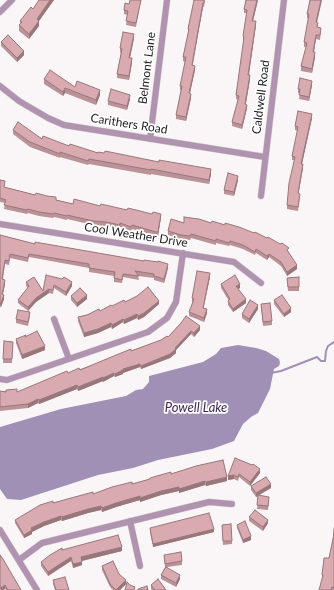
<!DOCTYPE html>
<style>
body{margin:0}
canvas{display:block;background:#faf6f8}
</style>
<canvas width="334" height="590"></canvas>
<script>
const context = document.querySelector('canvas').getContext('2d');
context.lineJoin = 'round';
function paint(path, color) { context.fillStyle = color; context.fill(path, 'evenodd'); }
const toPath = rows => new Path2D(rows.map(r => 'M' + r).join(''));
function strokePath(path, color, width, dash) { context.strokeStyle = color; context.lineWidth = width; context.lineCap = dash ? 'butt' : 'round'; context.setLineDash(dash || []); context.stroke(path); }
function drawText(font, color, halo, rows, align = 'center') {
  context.font = font + ' Lato,sans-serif'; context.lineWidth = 3.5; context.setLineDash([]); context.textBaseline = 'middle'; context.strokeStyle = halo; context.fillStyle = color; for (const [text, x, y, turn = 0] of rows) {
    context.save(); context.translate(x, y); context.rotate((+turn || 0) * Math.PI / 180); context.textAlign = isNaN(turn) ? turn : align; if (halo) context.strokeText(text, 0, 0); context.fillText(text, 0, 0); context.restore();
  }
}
paint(toPath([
 [238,345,256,348,266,351,279,359,280,363,279,366,274,369,270,389,258,413,251,417,243,424,234,441,212,449,158,460,133,468,98,475,21,500,7,499,0,489,0,427,61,409,126,396,136,390,143,389,149,382,149,376,203,362,216,354,221,348]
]), '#a090b5');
strokePath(toPath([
 [271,373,281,371,317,357,321,361,325,361,326,351,328,346,334,342]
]), '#a090b5', 2);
const street = toPath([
 [0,12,12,0],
 [0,86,19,101,48,118,64,125,265,157],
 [150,139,167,0],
 [261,196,284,0],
 [0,224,234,262,261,283],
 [54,319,69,359],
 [0,379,7,380,148,332,167,318,176,302,183,253],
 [130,521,140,566],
 [0,530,37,590],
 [19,560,42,543,209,502,232,504]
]);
strokePath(street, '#d7d3d5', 7);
strokePath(street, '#b093af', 6);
paint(toPath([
 [54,0,39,20,39,26,29,39,19,31,19,25,20,24,20,21,33,9],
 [130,0,141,0,136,27,126,25,128,15,124,14,124,10,129,4],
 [194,0,205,0,204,7,203,7,192,65,195,70,190,93,191,98,186,121,176,119,176,115,181,90,180,90,180,86,185,62,183,61,183,57,188,33,188,29],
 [246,0,258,0,253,21,256,25,249,75,250,79,246,104,247,108,242,129,232,126,232,122,238,100,236,99,236,95,244,40,243,40,243,36,247,13,244,13,244,9],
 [310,0,318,27,321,32,320,40,316,39,314,52,315,57,312,73,301,71,301,66,306,47,304,47,304,42,309,19,307,18,307,14],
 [134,38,130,58,132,62,129,80,117,78,117,74,121,53,120,52,120,48],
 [1,42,24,55,17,62,1,46],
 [44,79,75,87,100,95,96,105,65,93,63,96,44,84],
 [312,85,309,101,299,99,300,93,298,93,298,89],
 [130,99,127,110,108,105,108,101],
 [312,118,302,164,303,168,298,193,300,197,298,211,287,209,287,205,294,160,292,160,292,156,298,131,295,130,295,126],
 [13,130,69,146,98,153,211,174,209,184,151,174,151,175,89,164,88,165,60,157,60,158,30,147,13,134],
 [0,180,5,185,4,187,56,200,73,204,100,206,161,217,158,236,156,236,132,229,131,231,120,227,120,229,106,226,93,225,67,219,67,220,54,217,53,218,39,216,28,213,27,214,4,209,5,203,0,202],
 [238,180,234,196,224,194,224,190],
 [171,219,289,252,288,252,297,269,287,276,281,266,269,257,267,260,256,253,255,255,243,249,230,245,229,246,216,243,216,245,191,238,190,240,181,239,168,235,168,231],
 [0,235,35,244,168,268,164,283,154,280,154,278,138,276,139,280,123,277,122,283,114,282,114,276,89,272,89,268,29,257,28,262,10,258,9,265,5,264,3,279,5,284,3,294,4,299,1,307,0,307],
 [46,275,72,286,66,296,54,288,53,294,49,293,36,302,28,311,18,303,18,300,28,288,26,286,26,282,43,291],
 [210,277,203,308,207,313,204,322,189,316,189,312,193,303,192,302,192,298],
 [299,277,299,291,288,291,287,278],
 [221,284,240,288,238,289,246,303,233,312,228,305,228,301,229,301,221,288],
 [71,296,87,299,77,307,71,300],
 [274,300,291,312,284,317,274,304],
 [125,302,159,304,144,317,138,320,137,318,124,324,123,322,112,329,111,327,98,333,84,337,78,321,78,317,100,311],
 [261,304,272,321,272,325,263,326],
 [258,309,249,323,242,318,242,314],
 [30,316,28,326,16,323,16,319],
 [181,323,200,330,194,337,191,334,176,350,176,353,170,358,141,369,140,367,123,373,123,374,115,377,114,376,103,382,103,381,78,391,77,389,39,404,38,403,28,408,0,411,0,391,17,392,161,340,168,337],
 [26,337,45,350,22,359,16,343,16,339],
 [4,341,13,342,12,363,3,363],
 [252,465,260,473,250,486,239,477,238,481,234,479,228,480,228,476],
 [171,474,227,481,206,486,205,485,179,493,179,491,161,495,140,502,140,500,116,507,102,512,101,510,88,513,62,521,61,520,44,526,32,532,32,534,24,538,15,523,15,520,53,503,93,494],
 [251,486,271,488,258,495,269,501,268,510,257,509,258,496,256,497,251,490],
 [249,517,268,523,263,531,249,521],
 [231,524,232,544,223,545,222,525],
 [237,525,251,540,243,543,237,528],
 [334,526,334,590,319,590,322,579,322,575,329,558,334,536,333,536,333,531],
 [150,528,214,532,153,547,150,532],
 [62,550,122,551,82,561,82,565,73,568,71,561,48,576,41,566,41,562],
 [0,555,21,590,6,590,5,589,3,590,0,590],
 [164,555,182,561,182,565,167,567,180,579,176,587,161,579,161,575,165,567],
 [102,566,119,574,126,584,120,590,113,590,110,587,102,570],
 [53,580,69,590,55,590,53,584],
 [151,585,166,590,152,590,151,589]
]), '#bb9297');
paint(toPath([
 [50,0,54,0,37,24,37,19],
 [257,0,258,0,252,25,252,21],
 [321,0,322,0,316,27,316,22],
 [203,3,203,7,192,69,192,65],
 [39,21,39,26,29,39,29,34],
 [256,21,256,25,248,79,248,75],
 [134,34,134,38,129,62,129,58],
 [316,35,316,39,313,56,313,52],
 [24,51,24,55,17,62,17,58],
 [315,52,315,57,312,73,312,69],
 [132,58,132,62,129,80,129,76],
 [195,66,195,70,189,97,189,93],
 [250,75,250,79,245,108,245,104],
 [312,81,312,85,309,101,309,97],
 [65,88,65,93,63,96,63,92],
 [100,90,100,95,96,105,96,100],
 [191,94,191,98,186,121,186,117],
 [130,95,130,99,127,110,127,106],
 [247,105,247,108,242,129,242,125],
 [312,114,312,118,301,168,301,164],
 [303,164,303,168,298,197,298,193],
 [211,169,211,174,209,184,209,180],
 [238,176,238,180,234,196,234,192],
 [161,214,161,217,158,236,158,232],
 [269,254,269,257,267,260,267,256],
 [168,264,168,268,164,283,164,279],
 [297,265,297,269,287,276,287,272],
 [210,273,210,277,203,311,203,308],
 [5,280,5,284,2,298,2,294],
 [72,282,72,286,66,296,66,292],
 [240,284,240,288,236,290,236,286],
 [49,289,49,293,36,302,28,311,28,307,36,298],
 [4,295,4,299,1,307,1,303],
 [87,295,87,299,77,307,77,303],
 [246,299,246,303,233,312,233,309],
 [159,301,159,304,144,317,138,320,138,316],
 [258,305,258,309,249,323,249,319],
 [291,308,291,312,284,317,284,314],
 [207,309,207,313,204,322,204,318],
 [137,314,137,318,124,324,124,320],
 [123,319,123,322,112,329,112,325],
 [111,323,111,327,98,333,84,337,84,333],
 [200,326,200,330,194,337,194,333],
 [191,331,191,334,176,350,176,353,170,358,141,369,141,366,175,348],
 [45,346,45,350,22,359,22,355],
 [140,364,140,367,123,373,123,374,115,377,115,374,123,369],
 [114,373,114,376,103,382,103,378],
 [103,377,103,381,78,391,78,387],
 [77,385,77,389,39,404,39,400],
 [38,399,38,403,28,408,28,404],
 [260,469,260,473,250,486,250,482],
 [234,475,234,479,228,480,228,476],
 [227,477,227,481,206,486,206,482],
 [205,481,205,485,179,493,179,489],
 [271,484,271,488,256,497,256,493],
 [179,487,179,491,161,495,140,502,140,498,161,491],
 [140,496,140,500,116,507,102,512,102,508,116,503],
 [101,506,101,510,88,513,62,521,62,517,88,509],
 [61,516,61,520,44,526,32,532,32,534,24,538,24,535,31,528,44,522],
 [268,520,268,523,263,531,263,527],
 [214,529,214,532,153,547,153,544],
 [251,536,251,540,243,543,243,540],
 [122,547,122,551,81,561,81,557],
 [71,557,71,561,48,576,48,572],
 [82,562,82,565,73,568,73,564],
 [180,575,180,579,176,587,176,583],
 [126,580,126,584,120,590,116,590],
 [5,585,5,589,3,590,1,590,1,588]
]), '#98777b');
const building = toPath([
 [39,0,50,0,37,19,39,21,29,34,19,25,22,22,20,21,31,7,33,9,39,0],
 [130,0,141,0,136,23,126,21,128,11,124,10,125,3,129,4,130,0],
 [194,0,204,0,204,3,203,3,192,65,195,66,189,93,191,94,186,117,176,115,182,86,180,86,186,57,183,57,189,29,188,29,194,0],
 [246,0,257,0,252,21,256,21,248,75,250,75,245,104,247,105,242,125,232,122,239,96,236,95,244,37,243,36,247,10,244,9,246,0],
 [310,0,321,0,316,22,318,23,317,27,321,28,320,35,316,35,313,52,315,52,312,69,301,66,307,43,304,42,309,14,307,14,310,0],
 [123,32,134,34,129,58,132,58,129,76,117,74,122,49,120,48,123,32],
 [8,35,24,51,17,58,1,42,8,35],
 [50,70,75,87,77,81,100,90,96,100,65,88,63,92,44,79,50,70],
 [300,78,312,81,309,97,299,95,300,89,298,89,300,78],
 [111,89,130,95,127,106,108,101,111,89],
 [298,111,312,114,301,164,303,164,298,193,300,194,298,207,287,205,289,183,295,157,292,156,298,127,295,126,298,111],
 [18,122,42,139,43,136,69,146,70,144,98,153,98,152,104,153,105,151,159,162,159,160,211,169,209,180,151,169,151,170,89,159,88,161,60,152,60,154,30,142,13,130,18,122],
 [228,173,238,176,234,192,224,190,228,173],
 [0,180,5,181,4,187,35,195,36,193,47,196,56,197,56,200,73,204,74,199,100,206,101,204,127,210,128,208,152,214,153,212,161,214,158,232,156,232,132,225,131,227,120,223,120,225,106,222,93,221,67,215,67,216,54,213,53,214,39,212,28,209,27,210,4,205,6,200,0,198,0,180],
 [184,217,199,219,211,223,212,221,225,225,225,223,239,227,254,233,255,232,267,238,268,237,280,244,282,243,289,248,287,250,297,265,287,272,281,262,269,254,267,256,256,249,255,252,243,245,230,241,229,243,216,239,216,241,191,234,190,236,181,235,168,231,171,219,184,223,184,217],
 [0,235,35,244,35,242,144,261,144,260,158,262,158,261,168,264,164,279,154,276,154,274,135,271,139,276,123,274,122,280,114,278,115,272,89,268,89,264,29,254,28,258,10,254,9,261,5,260,2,279,5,280,2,294,4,295,1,303,0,303,0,305,0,235],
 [197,271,210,273,203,308,207,309,204,318,189,312,194,299,192,298,197,271],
 [46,275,62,279,64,277,72,282,66,292,54,285,53,290,49,289,36,298,28,307,18,300,29,286,26,282,34,277,43,291,46,275],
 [235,275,240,284,236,286,246,299,233,309,228,301,230,299,221,284,235,275],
 [299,277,299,287,288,287,287,278,299,277],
 [148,287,159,301,144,313,138,316,137,314,124,320,123,319,112,325,111,323,98,329,84,333,78,317,87,315,99,309,100,311,111,305,112,306,124,300,125,302,137,296,148,287],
 [80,288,87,295,77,303,71,296,80,288],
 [282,295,291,308,284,314,274,300,282,295],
 [250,300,258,305,249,319,242,314,250,300],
 [270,303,272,321,263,322,261,304,270,303],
 [18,310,30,312,28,322,16,319,18,310],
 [186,316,200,326,194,333,191,331,175,348,176,349,170,354,141,366,140,364,123,369,123,370,115,374,114,373,103,378,103,377,78,387,77,385,39,400,38,399,28,404,0,407,0,391,6,392,6,390,17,389,17,392,67,371,68,373,79,368,80,370,121,353,131,349,131,351,161,340,167,336,168,337,181,323,186,316],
 [37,331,45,346,22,355,16,339,26,335,25,337,37,331],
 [4,341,13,342,12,359,3,359,4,341],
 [235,458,252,465,253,464,260,469,250,482,239,474,238,477,234,475,228,476,235,458],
 [223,460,227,477,206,482,205,481,179,489,179,487,161,491,140,498,140,496,116,503,102,508,101,506,88,509,62,517,61,516,44,522,31,528,32,530,24,535,15,520,40,505,53,501,53,503,93,492,93,494,112,487,132,482,132,484,150,479,150,478,171,472,171,474,196,466,223,460],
 [266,477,271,484,256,493,251,486,266,477],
 [258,495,269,497,268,506,257,505,258,495],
 [255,510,268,520,263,527,249,517,255,510],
 [209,513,214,529,153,544,150,528,209,513],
 [245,521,251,536,243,540,237,525,245,521],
 [231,524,232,541,223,541,222,525,231,524],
 [334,534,334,588,332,587,331,590,319,590,323,575,322,575,324,558,329,558,334,534],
 [118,535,122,547,81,557,82,562,73,564,71,557,48,572,41,562,50,555,62,548,62,550,118,535],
 [181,552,182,561,165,564,164,555,181,552],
 [0,555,3,559,21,590,8,590,5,585,1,588,0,586,0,555],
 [113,561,119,574,126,580,116,590,110,584,102,566,113,561],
 [166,567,180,575,176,583,161,575,166,567],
 [65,577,69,590,56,590,53,580,65,577],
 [158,579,166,590,155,590,151,585,158,579],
 [127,582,130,585,135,587,134,590,125,590,127,582],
 [147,586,148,590,138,590,138,589,147,586]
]);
paint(building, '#d9aab0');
strokePath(building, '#98777b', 1);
drawText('12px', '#1f1e1e', '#fff', [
 ["Belmont Lane",147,68,-83],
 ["Caldwell Road",261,97,-83],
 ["Carithers Road",129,124,9],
 ["Cool Weather Drive",136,235,9]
]);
drawText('italic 13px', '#402959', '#fff', [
 ["Powell Lake",196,408]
]);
</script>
